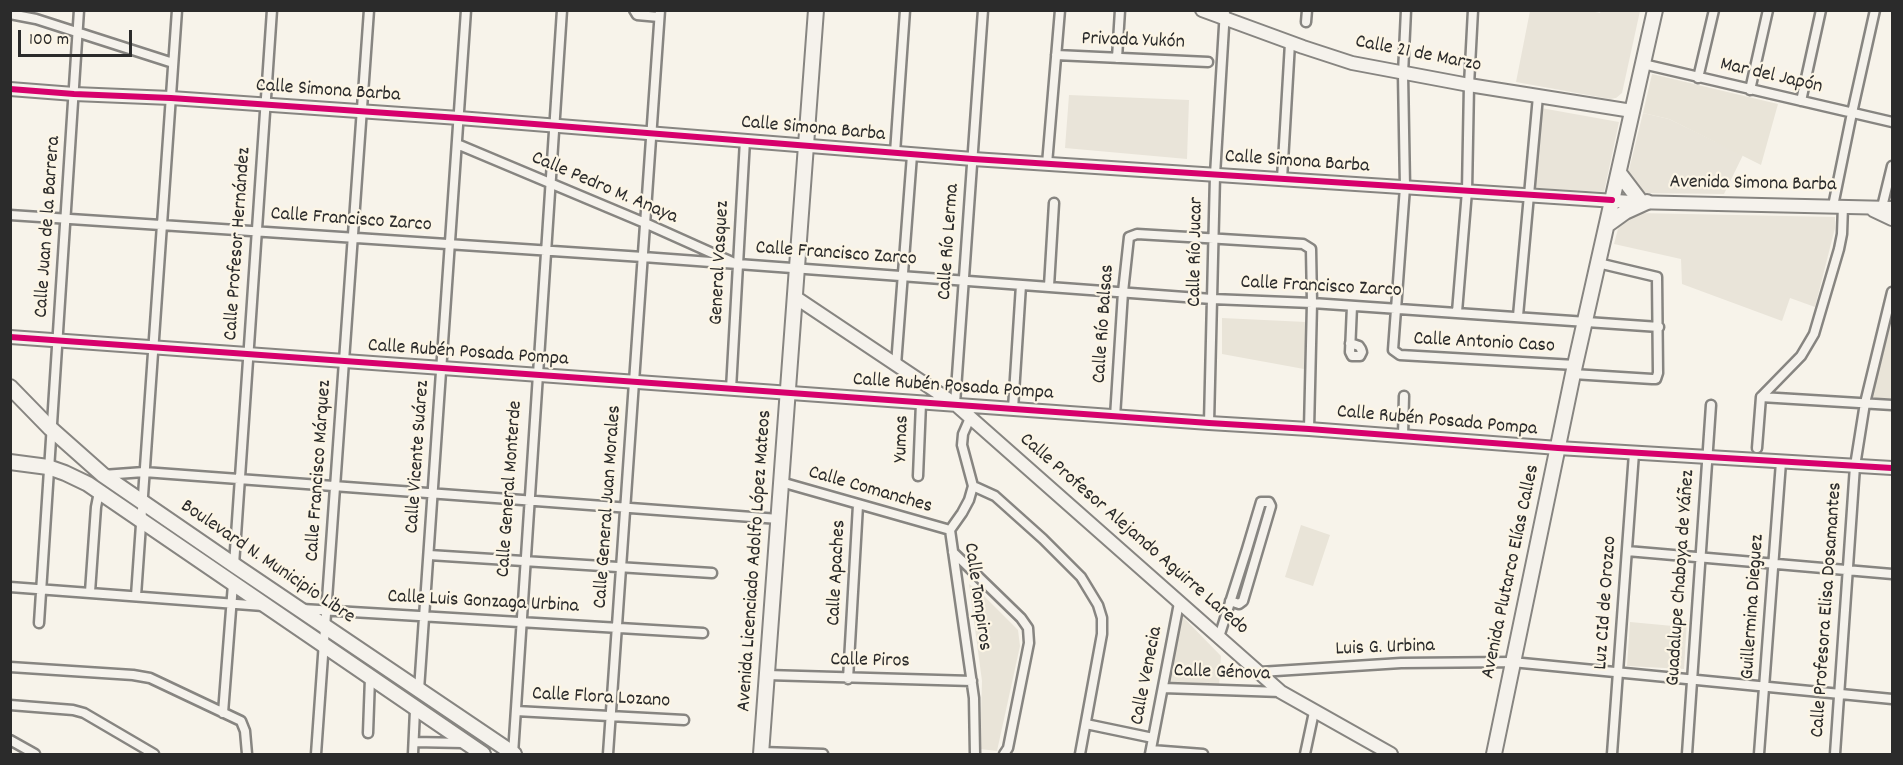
<!DOCTYPE html>
<meta charset="utf-8">
<style>
body{margin:0}
#map{position:relative;width:1903px;height:765px;overflow:hidden;background:#f7f3ea;font-family:Dekko,sans-serif}
canvas{display:block}
.frame{position:absolute;inset:0;border:12px solid #2b2b2b;pointer-events:none}
.scale{position:absolute;left:18px;top:30px;width:114px;height:27px;box-sizing:border-box;border:3px solid #2b2b2b;border-top:0;padding-left:8px;font-size:18px;line-height:21px;white-space:nowrap;color:#2b2b2b;-webkit-text-stroke:4px #fcf5e5;paint-order:stroke}
</style>
<div id="map">
<canvas width="1903" height="765"></canvas>
<div class="frame"></div>
<div class="scale">100 m</div>
</div>
<script>
const context = document.querySelector('canvas').getContext('2d');
context.lineJoin = 'round';
function paint(path, color) { context.fillStyle = color; context.fill(path, 'evenodd'); }
const toPath = rows => new Path2D(rows.map(r => 'M' + r).join(''));
function strokePath(path, color, width, dash) { context.strokeStyle = color; context.lineWidth = width; context.lineCap = dash ? 'butt' : 'round'; context.setLineDash(dash || []); context.stroke(path); }
function drawText(font, color, halo, rows, align = 'center') {
  context.font = font + ' Dekko,sans-serif'; context.lineWidth = 4.5; context.setLineDash([]); context.textBaseline = 'middle'; context.strokeStyle = halo; context.fillStyle = color; for (const [text, x, y, turn = 0] of rows) {
    context.save(); context.translate(x, y); context.rotate((+turn || 0) * Math.PI / 180); context.textAlign = isNaN(turn) ? turn : align; if (halo) context.strokeText(text, 0, 0); context.fillText(text, 0, 0); context.restore();
  }
}
paint(toPath([
 [1586,10,1600,13,1601,11,1640,11,1622,93,1616,98,1610,99,1516,82,1530,11],
 [1069,95,1189,100,1187,159,1065,148],
 [1541,108,1619,122,1604,192,1535,188],
 [1643,113,1669,119,1743,155,1724,194,1639,193,1627,178],
 [1637,213,1835,217,1835,228,1815,307,1790,298,1782,321,1682,284,1681,259,1614,244,1619,225,1629,216]
]), '#e9e4d9');
paint(toPath([
 [1652,74,1778,104,1761,165,1669,119,1643,113],
 [1222,318,1306,322,1304,369,1222,354],
 [1892,319,1892,399,1872,398],
 [1301,525,1330,535,1313,586,1285,577],
 [969,584,979,591,1018,630,1020,646,997,751,980,749,982,681],
 [1181,615,1221,656,1219,686,1167,684],
 [1676,619,1687,621,1684,669,1627,666,1630,622,1673,626]
]), '#e9e4d8');
const street = toPath([
 [634,10,637,15,659,17],
 [1406,10,1403,74,1405,187,1393,350,1400,355,1575,365],
 [10,14,36,19,173,63],
 [1306,22,1307,10],
 [1056,55,1208,62],
 [1117,58,1120,10],
 [1643,64,1892,122],
 [1698,78,1714,10],
 [1750,90,1768,10],
 [1801,101,1821,10],
 [457,144,645,223,732,262],
 [895,153,905,10],
 [1047,164,1060,10],
 [1282,179,1290,43],
 [1833,206,1852,113,1875,10],
 [1882,207,1892,166],
 [10,215,643,257,1212,299,1312,303,1659,327],
 [1049,286,1054,203],
 [1457,312,1467,191,1469,85,1473,10],
 [1518,316,1538,96],
 [1350,343,1359,346,1361,349,1362,352,1360,356,1352,356,1350,352,1352,306],
 [896,365,912,155],
 [1573,374,1652,379,1656,379,1658,373,1657,277,1598,263],
 [731,389,745,140],
 [1761,397,1892,405],
 [955,404,983,10],
 [1013,409,1021,285],
 [1115,417,1123,292,1129,237,1137,234,1222,239,1303,244,1311,249,1312,303,1309,429],
 [970,418,963,434,962,445,973,486,969,500,962,513,950,530,974,698,975,754],
 [1209,423,1215,175,1225,10],
 [1403,436,1404,396],
 [1757,448,1761,397,1801,356,1814,334,1839,249,1842,234,1843,206],
 [103,475,144,472,779,519],
 [918,476,921,403],
 [781,482,950,530],
 [973,486,995,496,1043,539,1081,577,1098,605,1102,618,1102,634,1080,754],
 [1627,551,1892,574],
 [953,552,1021,618,1028,628,1029,643,1008,748,1004,754],
 [429,555,712,573],
 [234,565,272,10],
 [10,587,263,606],
 [90,592,96,507,99,492],
 [136,596,177,10],
 [302,609,703,633],
 [39,623,79,10],
 [1219,637,1247,549,1261,502,1269,502,1271,506,1243,601,1239,604,1230,601],
 [10,667,133,675,150,678,241,721,245,731,247,754],
 [1260,672,1401,663,1512,662,1892,699],
 [767,675,972,681],
 [848,679,858,505],
 [1163,688,1281,692],
 [419,690,466,10],
 [10,705,73,710,84,713,154,754],
 [516,711,684,720],
 [223,713,233,584],
 [1086,724,1153,738],
 [368,733,370,678],
 [10,740,35,754],
 [414,742,464,743],
 [1151,750,1203,754],
 [761,752,823,754],
 [316,754,369,10],
 [413,754,415,710],
 [513,754,562,10],
 [608,754,660,10],
 [1150,754,1179,603],
 [1305,754,1314,712],
 [1612,754,1634,453],
 [1687,754,1711,405],
 [1759,754,1781,462],
 [1835,754,1855,466,1865,403,1892,292]
]);
const secondary = toPath([
 [1202,10,1303,47,1352,63,1469,85,1632,111],
 [10,89,74,94,171,98,459,118,973,159,1631,202,1892,208],
 [1873,210,1892,219],
 [795,297,955,404,1281,692,1391,754],
 [10,337,1209,423,1309,429,1558,448,1892,468]
]);
const primary = toPath([
 [1619,173,1641,202],
 [1607,225,1625,212,1647,202],
 [10,387,50,428,103,475,234,565,514,754],
 [10,462,48,467,65,473,88,484,483,754],
 [761,754,816,10],
 [1494,754,1573,374,1655,10]
]);
strokePath(street, '#878581', 13);
strokePath(secondary, '#878581', 16);
strokePath(primary, '#878581', 18);
strokePath(street, '#f5f2ec', 8);
strokePath(secondary, '#f5f2ec', 12);
strokePath(primary, '#f5f2ec', 14);
strokePath(toPath([
 [10,89,74,94,171,98,459,118,973,159,1612,200],
 [10,337,1209,423,1309,429,1558,448,1892,468]
]), '#d6006c', 6);
drawText('20px', '#2b2b2b', '#fcf5e5', [
 ["Privada Yukón",1133,42,2],
 ["Calle 21 de Marzo",1418,55,11],
 ["Mar del Japón",1771,77,13],
 ["Calle Simona Barba",328,92,4],
 ["Calle Simona Barba",813,130,5],
 ["Calle Simona Barba",1297,163,4],
 ["Avenida Simona Barba",1753,185,1],
 ["Calle Pedro M. Anaya",604,189,23],
 ["Calle Francisco Zarco",351,221,4],
 ["Calle Juan de la Barrera",49,227,-86],
 ["Calle Río Lerma",950,242,-86],
 ["Calle Profesor Hernández",239,244,-86],
 ["Calle Río Jucar",1197,252,-89],
 ["Calle Francisco Zarco",836,255,4],
 ["General Vasquez",721,263,-87],
 ["Calle Francisco Zarco",1321,288,3],
 ["Calle Río Balsas",1105,324,-86],
 ["Calle Antonio Caso",1484,344,3],
 ["Calle Rubén Posada Pompa",468,354,4],
 ["Calle Rubén Posada Pompa",953,388,4],
 ["Calle Rubén Posada Pompa",1437,422,5],
 ["Yumas",903,439,-88],
 ["Calle Vicente Suárez",419,457,-86],
 ["Calle Francisco Márquez",320,471,-86],
 ["Calle General Monterde",511,489,-86],
 ["Calle Comanches",870,491,16],
 ["Calle General Juan Morales",609,507,-86],
 ["Calle Profesor Alejando Aguirre Laredo",1133,535,41],
 ["Avenida Licenciado Adolfo López Mateos",756,561,-86],
 ["Boulevard N. Municipio Libre",267,563,34],
 ["Avenida Plutarco Elías Calles",1512,572,-78],
 ["Calle Apaches",838,573,-87],
 ["Guadalupe Chaboya de Yáñez",1682,578,-86],
 ["Calle Tompiros",976,597,82],
 ["Calle Luis Gonzaga Urbina",483,603,3],
 ["Luz CId de Orozco",1607,603,-86],
 ["Guillermina Dieguez",1754,607,-86],
 ["Calle Profesora Elisa Dosamantes",1828,610,-86],
 ["Luis G. Urbina",1385,649,-2],
 ["Calle Piros",870,662,1],
 ["Calle Génova",1222,674,2],
 ["Calle Venecia",1148,676,-79],
 ["Calle Flora Lozano",601,699,3]
]);
</script>
